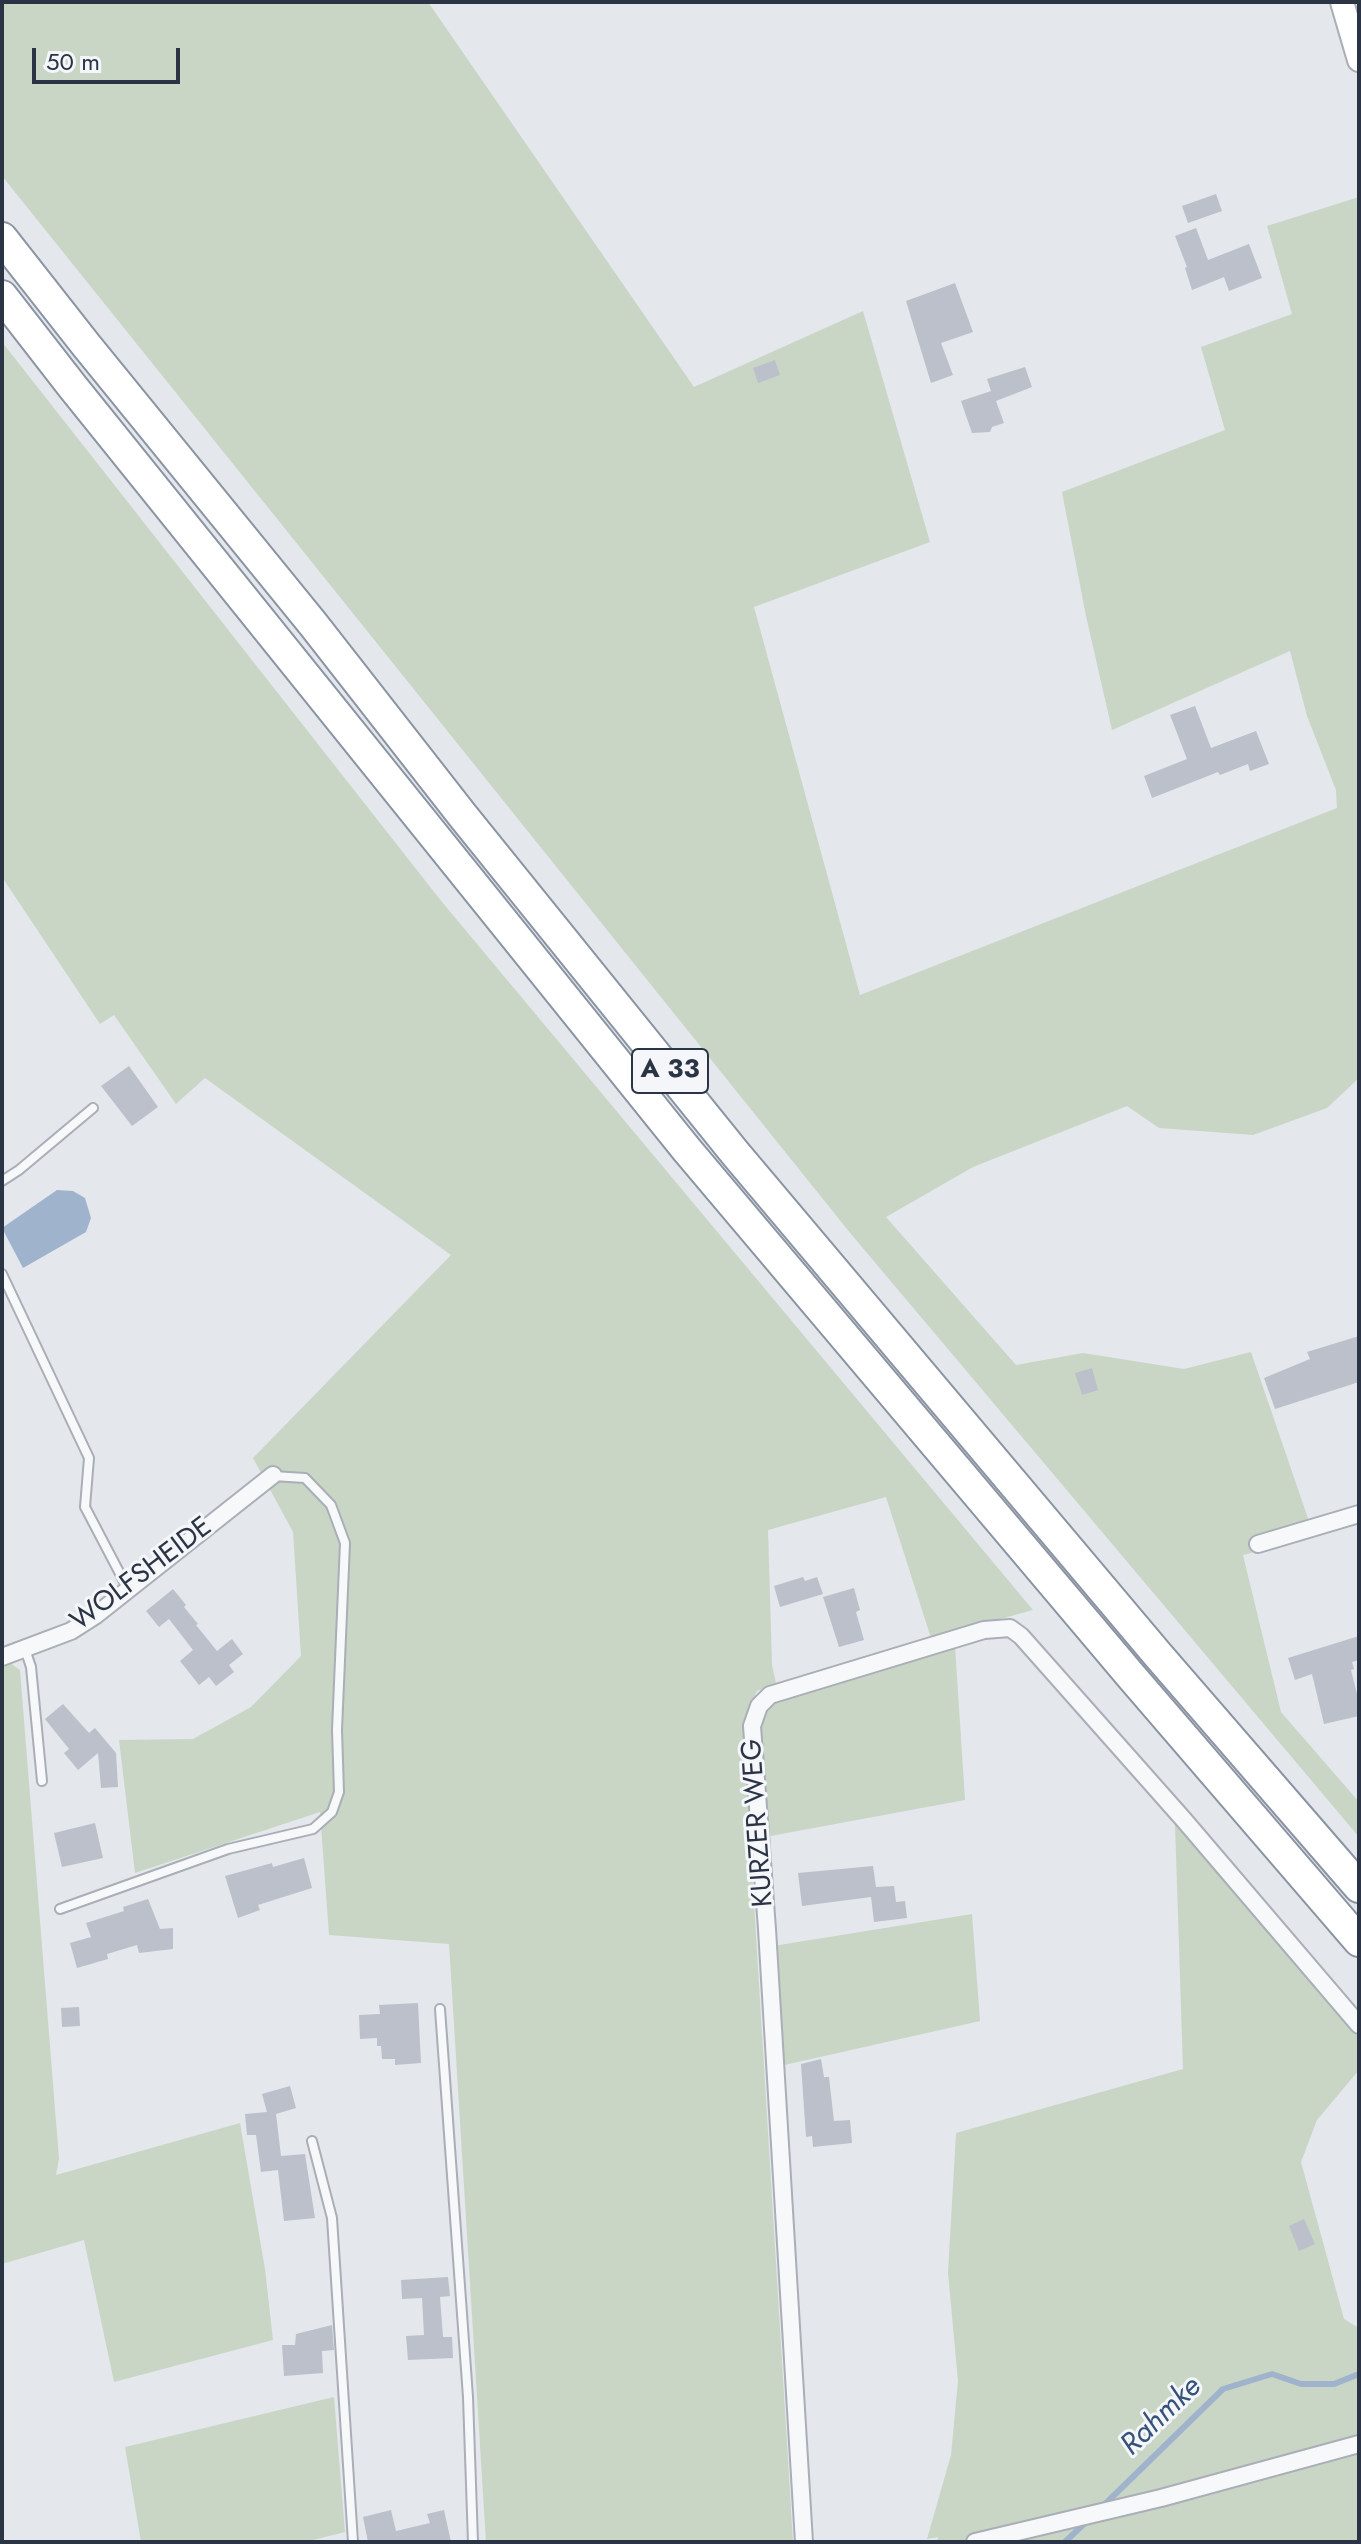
<!DOCTYPE html>
<style>
body{margin:0}
#map{position:relative;width:1361px;height:2544px;overflow:hidden;background:#e4e7ec;font-family:Jost,sans-serif}
canvas{display:block}
.frame{position:absolute;inset:0;border:4px solid #2b3445;pointer-events:none}
.scale{position:absolute;left:32px;top:48px;width:148px;height:36px;box-sizing:border-box;border:4px solid #2b3445;border-top:0;padding-left:10px;font-size:24px;line-height:28px;white-space:nowrap;color:#2b3445;-webkit-text-stroke:6px #f4f6f9;paint-order:stroke}
</style>
<div id="map">
<canvas width="1361" height="2544"></canvas>
<div class="frame"></div>
<div class="scale">50 m</div>
</div>
<script>
const context = document.querySelector('canvas').getContext('2d');
context.lineJoin = 'round';
function paint(path, color) { context.fillStyle = color; context.fill(path, 'evenodd'); }
const toPath = rows => new Path2D(rows.map(r => 'M' + r).join(''));
function strokePath(path, color, width, dash) { context.strokeStyle = color; context.lineWidth = width; context.lineCap = dash ? 'butt' : 'round'; context.setLineDash(dash || []); context.stroke(path); }
function drawText(font, color, halo, rows, align = 'center') {
  context.font = font + ' Jost,sans-serif'; context.lineWidth = 6; context.setLineDash([]); context.textBaseline = 'middle'; context.strokeStyle = halo; context.fillStyle = color; for (const [text, x, y, turn = 0] of rows) {
    context.save(); context.translate(x, y); context.rotate((+turn || 0) * Math.PI / 180); context.textAlign = isNaN(turn) ? turn : align; if (halo) context.strokeText(text, 0, 0); context.fillText(text, 0, 0); context.restore();
  }
}
paint(toPath([
 [2,2,428,2,694,387,863,311,930,542,754,607,860,995,1337,808,1336,790,1307,716,1290,651,1112,730,1086,616,1062,492,1225,430,1201,347,1292,314,1267,226,1359,197,1359,1078,1327,1108,1253,1135,1159,1128,1127,1106,973,1167,886,1217,1016,1365,1083,1353,1184,1369,1251,1352,1314,1536,1243,1555,1281,1712,1359,1802,1359,1837,851,1234,2,176],
 [2,342,442,902,1033,1610,931,1638,886,1497,768,1530,772,1665,776,1683,757,1691,743,1722,793,2542,486,2542,449,1944,329,1935,320,1812,135,1873,119,1740,193,1739,251,1707,301,1656,293,1532,253,1458,451,1255,205,1078,176,1104,114,1015,100,1024,2,877],
 [955,1646,965,1800,765,1837,759,1734,763,1713,773,1703],
 [10,1663,20,1670,59,2159,56,2175,240,2123,265,2269,273,2340,114,2382,84,2240,2,2264,2,1666],
 [1175,1824,1359,2038,1359,2070,1317,2120,1301,2162,1344,2319,1359,2328,1359,2542,937,2542,938,2537,927,2539,951,2455,958,2381,948,2273,956,2133,1183,2069],
 [972,1914,980,2021,780,2066,773,1946],
 [334,2397,345,2532,305,2542,141,2542,125,2447]
]), '#c9d6c5');
paint(toPath([
 [57,1190,73,1191,85,1198,91,1218,86,1232,23,1268,2,1228]
]), '#9fb4cc');
strokePath(toPath([
 [1101,2508,1223,2389,1272,2374,1301,2384,1334,2384,1359,2374],
 [1065,2542,1087,2521]
]), '#9fb4cc', 6);
paint(toPath([
 [1216,194,1222,211,1188,223,1182,206],
 [1196,228,1208,260,1249,244,1262,278,1229,291,1224,277,1192,290,1185,268,1187,267,1175,236],
 [955,283,973,332,941,343,953,375,931,383,906,301],
 [775,360,780,375,758,383,753,368],
 [1025,367,1032,387,996,401,1004,423,992,427,990,432,972,433,961,401,991,391,987,379],
 [1195,706,1211,748,1256,731,1269,764,1250,771,1248,764,1220,775,1218,772,1152,798,1144,776,1187,759,1170,715],
 [129,1066,158,1107,132,1126,101,1086],
 [1359,1336,1359,1382,1275,1409,1264,1378,1310,1359,1307,1352],
 [1092,1368,1098,1390,1082,1395,1075,1373],
 [803,1577,805,1581,817,1577,823,1594,780,1607,774,1586],
 [854,1588,860,1610,856,1612,864,1640,839,1647,823,1597],
 [173,1589,186,1605,184,1607,198,1624,196,1625,217,1651,232,1639,243,1654,229,1665,234,1672,216,1686,209,1677,199,1685,180,1661,193,1650,169,1619,159,1627,146,1611],
 [1359,1636,1359,1660,1352,1662,1354,1669,1351,1670,1359,1702,1359,1716,1324,1724,1312,1674,1295,1680,1288,1658],
 [63,1704,89,1733,95,1728,116,1753,118,1787,101,1788,98,1753,78,1770,64,1753,69,1749,45,1719],
 [95,1823,103,1858,62,1867,54,1833],
 [304,1858,312,1888,258,1905,260,1910,238,1918,225,1876,272,1863,273,1867],
 [873,1866,876,1887,894,1886,896,1902,905,1901,907,1918,874,1922,871,1897,802,1906,798,1873],
 [148,1899,160,1929,173,1928,173,1949,139,1953,137,1945,107,1954,108,1959,77,1968,70,1943,91,1937,86,1923,124,1911,123,1907],
 [418,2003,421,2063,395,2065,395,2059,382,2059,381,2046,377,2046,377,2038,360,2039,359,2015,380,2014,379,2005],
 [79,2007,80,2026,62,2027,61,2008],
 [821,2059,824,2077,829,2077,834,2121,850,2120,852,2143,813,2147,812,2136,806,2137,801,2064],
 [290,2086,296,2108,276,2114,281,2156,305,2154,315,2218,284,2221,278,2170,261,2172,256,2135,247,2135,245,2114,267,2112,262,2094],
 [1304,2219,1315,2244,1299,2251,1289,2226],
 [448,2277,450,2296,440,2297,443,2337,452,2337,453,2358,408,2360,406,2336,424,2335,422,2298,402,2299,401,2280],
 [332,2325,334,2350,322,2351,323,2373,284,2376,282,2345,295,2345,296,2334],
 [391,2510,396,2531,430,2523,427,2514,444,2510,451,2542,368,2542,363,2517]
]), '#bbc0ca');
const lane = toPath([
 [2,1181,19,1170,93,1108],
 [2,1274,89,1458,85,1507,128,1589],
 [25,1649,31,1667,42,1781],
 [60,1909,228,1849,313,1829,332,1812,339,1792,337,1730,345,1543,331,1505,305,1478,273,1476],
 [440,2009,468,2397,473,2542],
 [312,2141,332,2218,353,2542]
]);
const street = toPath([
 [1258,1544,1359,1514],
 [2,1657,71,1631,96,1615,273,1475],
 [804,2542,767,1929,752,1726,759,1706,770,1695,984,1630,1010,1628,1021,1636,1184,1820,1359,2025],
 [975,2542,1161,2498,1359,2444]
]);
const secondary = toPath([
 [1342,2,1359,60]
]);
const highway = toPath([
 [2,238,86,345,313,624,463,816,735,1153,1158,1655,1359,1887],
 [2,296,72,386,687,1150,1131,1676,1359,1941]
]);
strokePath(lane, '#a9aeb7', 12);
strokePath(street, '#a9aeb7', 20);
strokePath(secondary, '#a9aeb7', 26);
strokePath(highway, '#8b94a3', 34);
strokePath(lane, '#f7f8fa', 8);
strokePath(street, '#f7f8fa', 16);
strokePath(secondary, '#fff', 22);
strokePath(highway, '#fff', 30);
for (const [x, y, w] of [
 [670,1071,76]
]) { const box = new Path2D(); box.roundRect(x - w / 2, y - 22, w, 44, 6); context.fillStyle = '#f4f6f9'; context.fill(box); strokePath(box, '#2b3445', 2); }
drawText('bold 26px', '#2b3445', null, [
 ["A 33",670,1071]
]);
drawText('28px', '#2b3445', '#f4f6f9', [
 ["WOLFSHEIDE",142,1575,-37],
 ["KURZER WEG",759,1823,-94]
]);
drawText('italic 30px', '#34527a', '#f4f6f9', [
 ["Rahmke",1162,2417,-44]
]);
</script>
